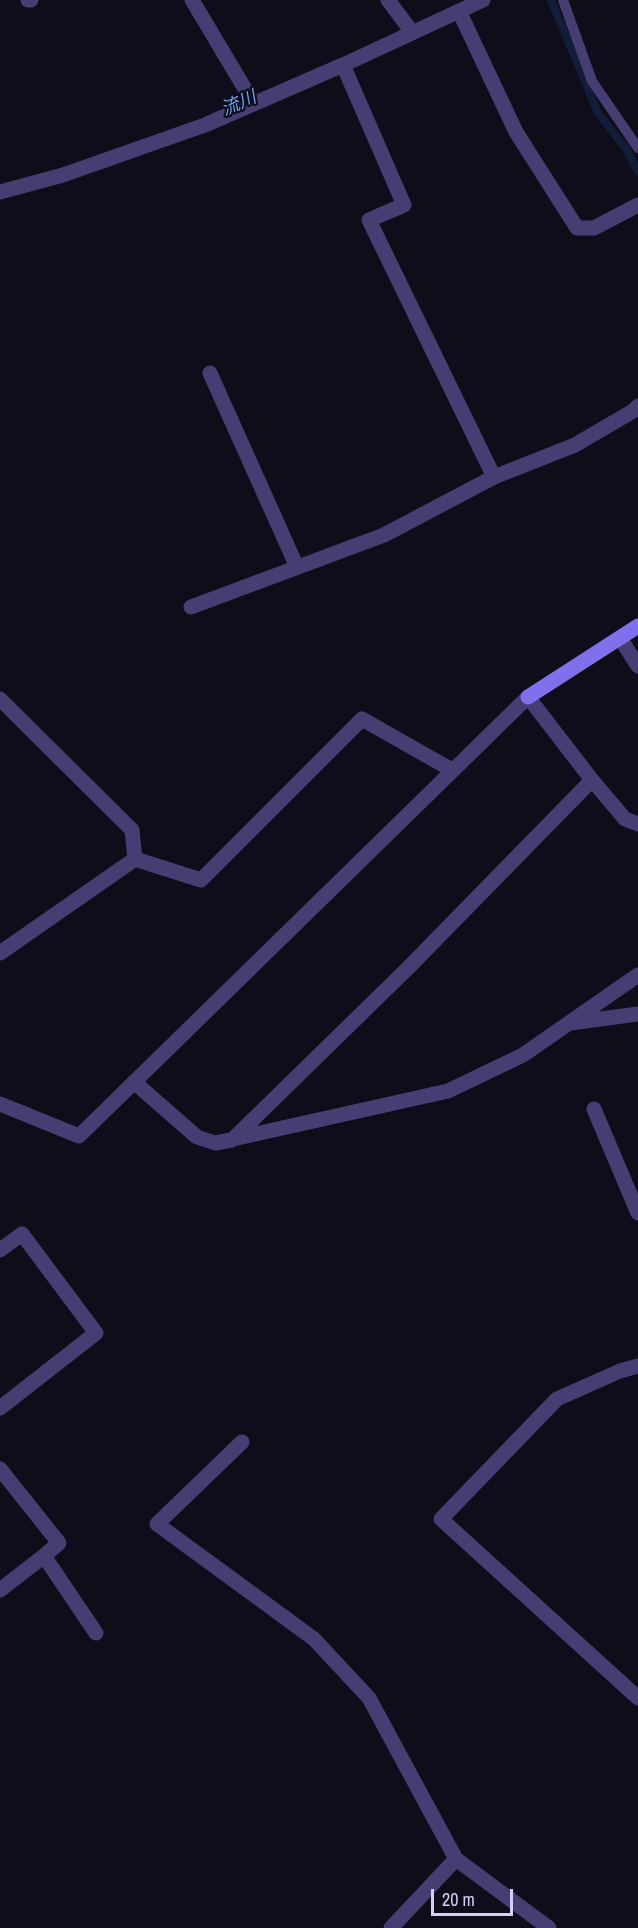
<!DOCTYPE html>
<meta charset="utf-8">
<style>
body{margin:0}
#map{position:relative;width:638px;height:1928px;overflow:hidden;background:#100d1a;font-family:"Archivo Narrow",sans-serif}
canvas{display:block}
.scale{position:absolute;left:431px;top:1889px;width:82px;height:27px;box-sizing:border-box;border:3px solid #d6cdf8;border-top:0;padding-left:8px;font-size:18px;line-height:21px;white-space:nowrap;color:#d6cdf8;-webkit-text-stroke:4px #100d1a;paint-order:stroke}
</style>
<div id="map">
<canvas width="638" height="1928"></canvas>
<div class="scale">20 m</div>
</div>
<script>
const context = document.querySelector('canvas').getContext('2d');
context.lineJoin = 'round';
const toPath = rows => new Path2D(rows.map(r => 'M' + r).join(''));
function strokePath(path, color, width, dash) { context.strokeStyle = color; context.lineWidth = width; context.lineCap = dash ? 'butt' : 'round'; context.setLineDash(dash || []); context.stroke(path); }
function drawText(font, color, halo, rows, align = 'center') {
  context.font = font + ' "Archivo Narrow","Noto Sans JP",sans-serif'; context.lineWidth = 4.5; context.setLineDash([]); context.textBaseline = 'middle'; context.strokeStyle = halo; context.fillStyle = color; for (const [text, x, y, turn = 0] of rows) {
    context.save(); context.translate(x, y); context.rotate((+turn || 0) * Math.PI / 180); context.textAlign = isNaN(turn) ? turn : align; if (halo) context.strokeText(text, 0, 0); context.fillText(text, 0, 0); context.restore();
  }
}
strokePath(toPath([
 [551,0,598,113,627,150,638,172]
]), '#121d39', 8);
strokePath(toPath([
 [563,0,592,81,638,148]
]), '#463e73', 10);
strokePath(toPath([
 [28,0,31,0],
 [192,0,254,104],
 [388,0,412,32],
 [459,11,516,132,577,228,594,228,638,205],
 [343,65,404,205,369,220,494,477,575,445,633,411,638,406],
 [0,192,63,175,205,125,343,65,483,0],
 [210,373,297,567],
 [191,607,384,535,494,477],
 [620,638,638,666],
 [0,699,132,830,135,859],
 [0,953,135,859,201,880,362,719,452,770],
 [571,1023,638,1014],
 [134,1082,197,1137,215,1143,232,1140,408,968,592,780],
 [0,1104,79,1136,528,697,592,780,625,819,638,824],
 [594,1109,638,1213],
 [233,1139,448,1091,523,1055,638,975],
 [0,1250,22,1234,96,1333,0,1408],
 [638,1366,620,1371,557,1399,441,1519,638,1698],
 [242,1442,157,1524,314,1639,369,1698,456,1859,549,1928],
 [0,1469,59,1543,44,1556],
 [0,1590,44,1556,96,1633],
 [391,1928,456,1859]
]), '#463e73', 15);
strokePath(toPath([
 [528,697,638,626]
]), '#8070eb', 15);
drawText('italic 18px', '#68a1ea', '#100d1a', [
 ["流川",239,104,-24]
]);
</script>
